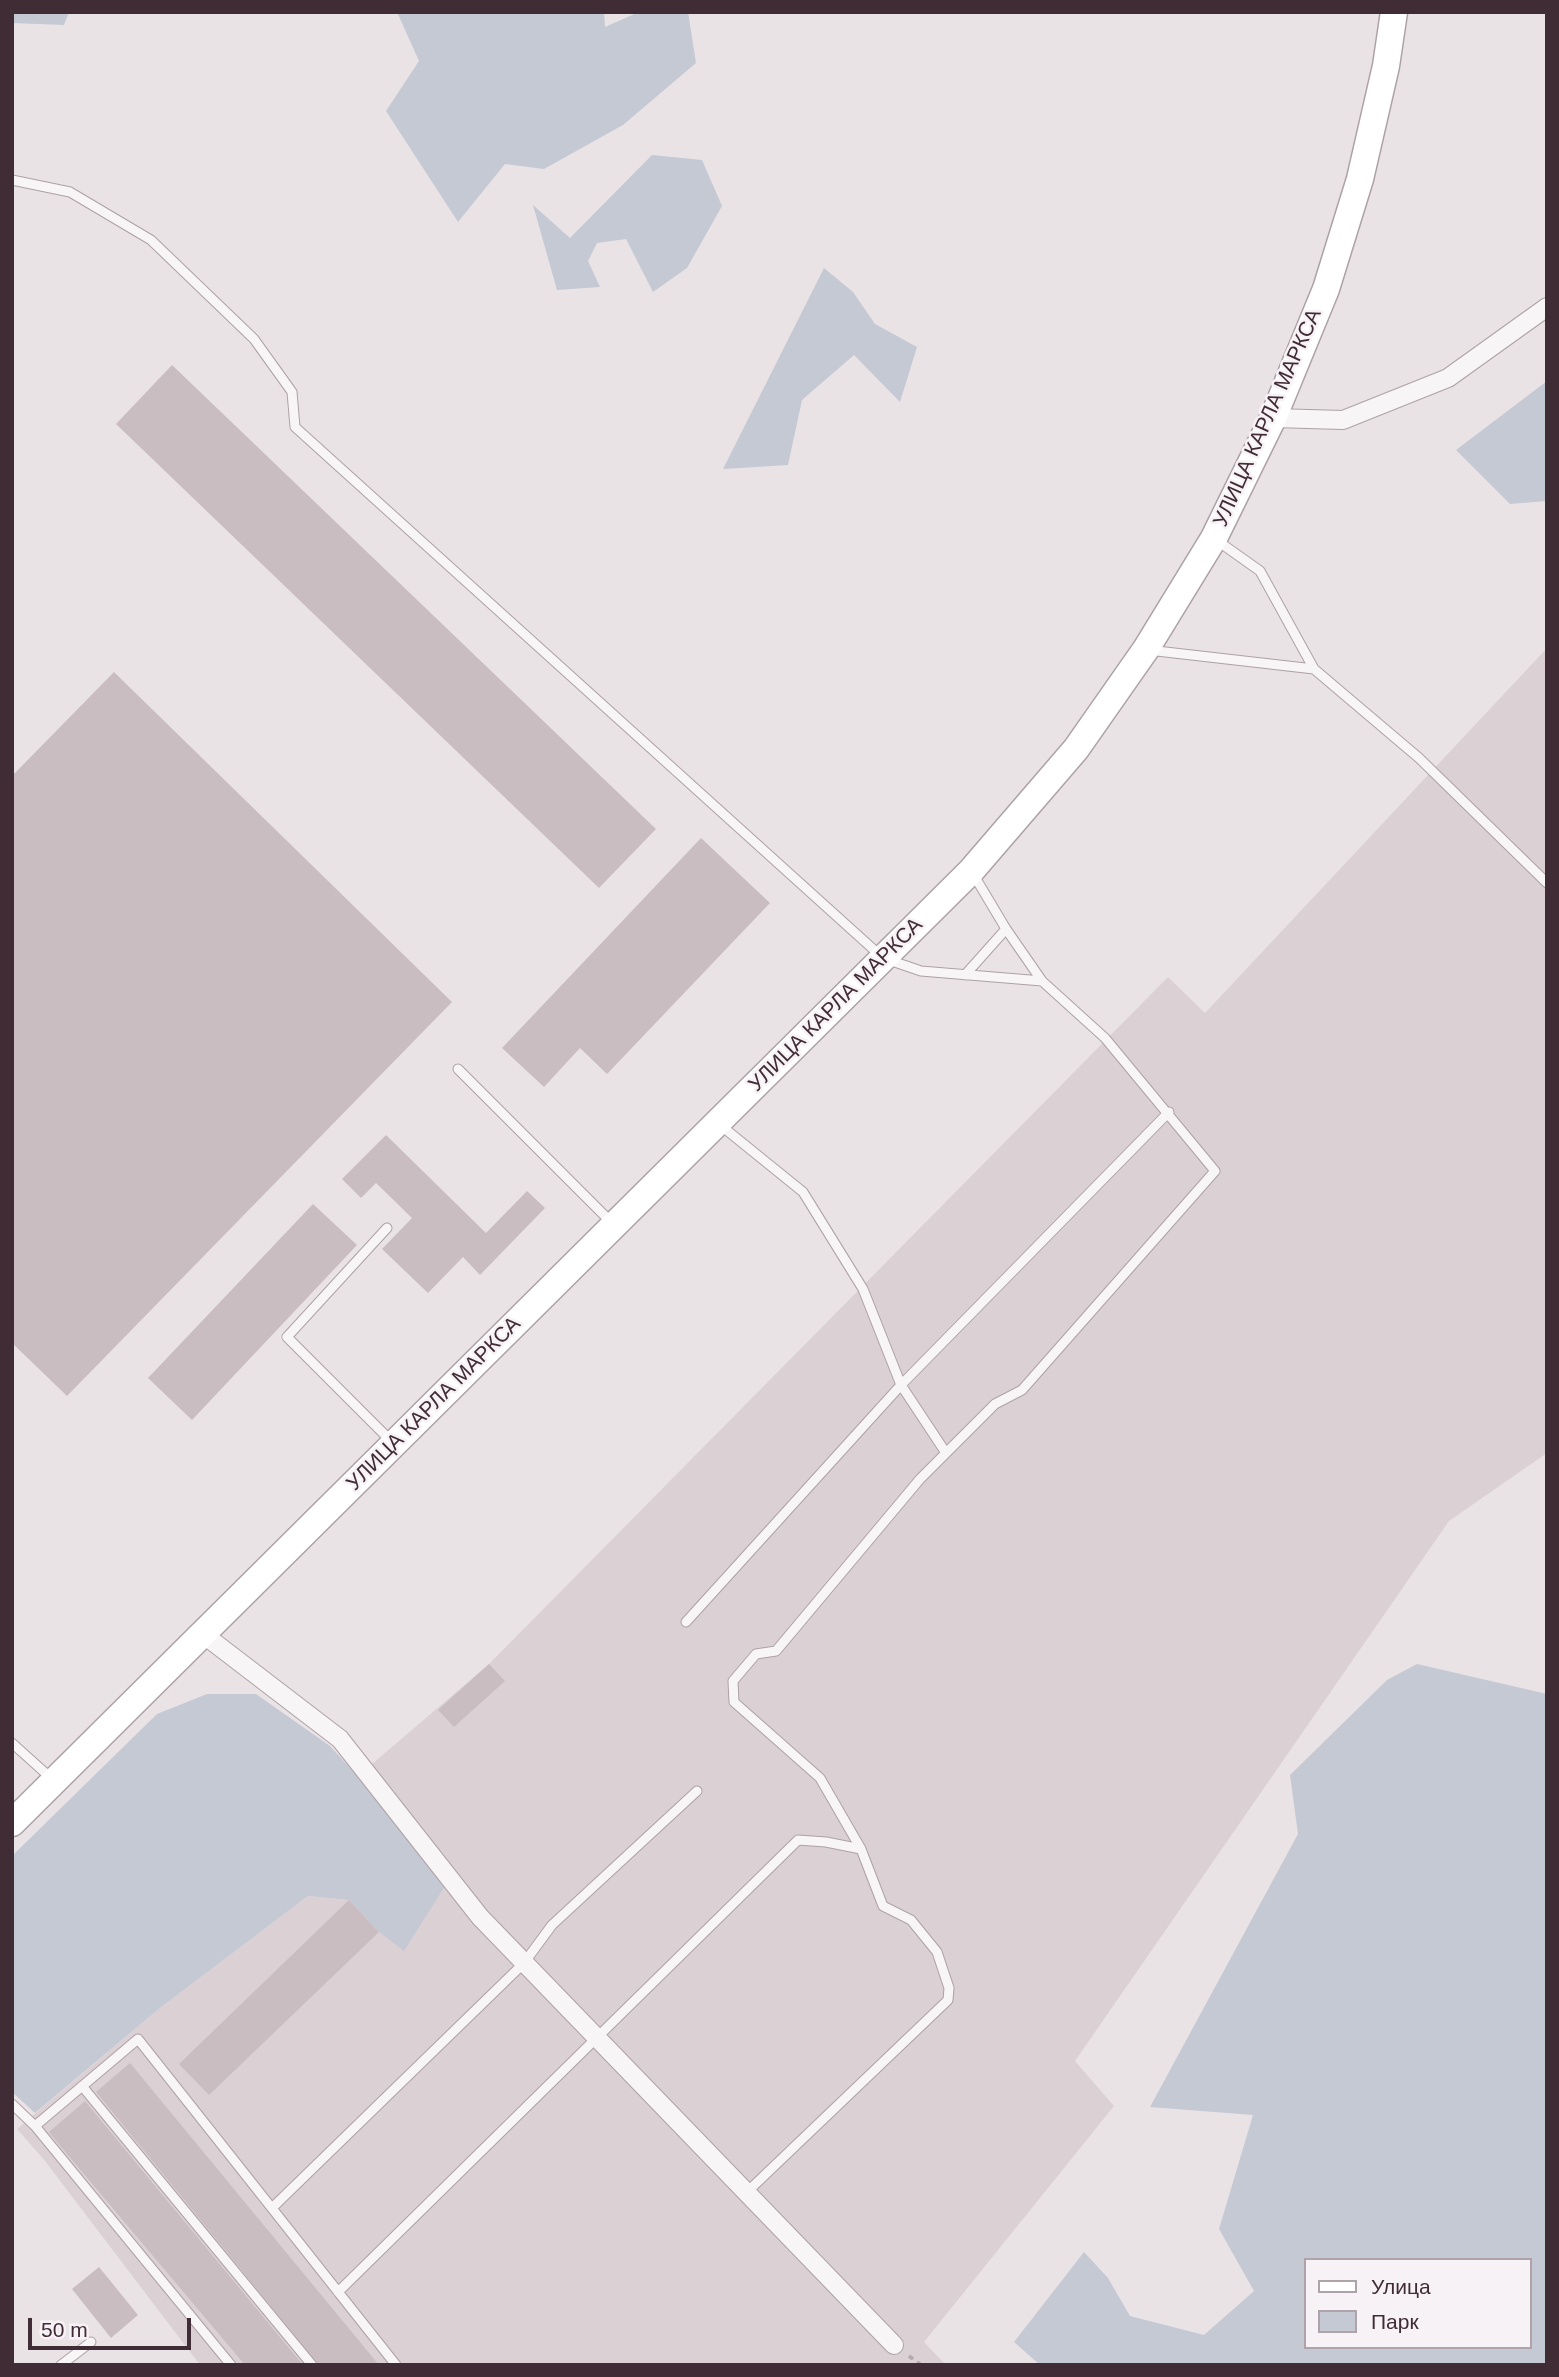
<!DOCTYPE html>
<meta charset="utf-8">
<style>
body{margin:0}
#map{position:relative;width:1559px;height:2377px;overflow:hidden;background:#eae3e6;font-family:Helvetica,sans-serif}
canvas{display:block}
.frame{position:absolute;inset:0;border:14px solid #402c35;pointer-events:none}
.legend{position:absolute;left:1304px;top:2258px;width:228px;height:91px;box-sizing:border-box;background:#f7f2f5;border:2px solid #aea3a8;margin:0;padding:9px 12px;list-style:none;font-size:21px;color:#402c35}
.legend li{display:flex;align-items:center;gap:14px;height:35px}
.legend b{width:35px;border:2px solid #aea3a8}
.scale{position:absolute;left:28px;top:2318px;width:163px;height:32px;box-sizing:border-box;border:4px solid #402c35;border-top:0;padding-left:9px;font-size:21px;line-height:24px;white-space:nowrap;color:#402c35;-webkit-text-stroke:5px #f7f2f5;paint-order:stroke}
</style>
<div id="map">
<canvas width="1559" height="2377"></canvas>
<div class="frame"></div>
<ul class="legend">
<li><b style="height:9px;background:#fff"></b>Улица</li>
<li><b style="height:19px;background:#c4c9d3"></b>Парк</li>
</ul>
<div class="scale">50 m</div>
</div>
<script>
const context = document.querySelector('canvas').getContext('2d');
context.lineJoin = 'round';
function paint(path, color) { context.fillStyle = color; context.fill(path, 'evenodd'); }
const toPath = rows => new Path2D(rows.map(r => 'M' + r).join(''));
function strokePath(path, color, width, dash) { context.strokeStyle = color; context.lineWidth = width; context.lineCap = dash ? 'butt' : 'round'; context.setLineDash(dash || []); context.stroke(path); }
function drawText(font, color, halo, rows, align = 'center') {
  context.font = font + ' Helvetica,sans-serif'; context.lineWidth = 5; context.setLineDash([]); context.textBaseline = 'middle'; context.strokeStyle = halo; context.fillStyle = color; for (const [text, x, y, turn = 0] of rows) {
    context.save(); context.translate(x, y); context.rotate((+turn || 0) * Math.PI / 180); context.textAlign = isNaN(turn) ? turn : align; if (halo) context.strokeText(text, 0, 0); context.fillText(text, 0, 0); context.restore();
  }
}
paint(toPath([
 [1547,648,1547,1453,1449,1521,1075,2061,1114,2106,924,2342,946,2365,200,2365,45,2161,17,2129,160,2008,308,1896,349,1900,379,1932,404,1950,375,1795,358,1776,489,1664,1168,977,1205,1013]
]), '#dbd1d5');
paint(toPath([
 [12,12,69,12,64,25,12,23],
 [397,12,604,12,605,27,639,12,688,12,696,63,623,125,544,169,505,164,458,222,386,111,419,61],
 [652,155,702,160,722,206,687,268,653,292,626,239,597,243,588,261,600,287,557,290,533,205,570,238],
 [824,268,853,292,875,324,917,347,900,402,854,355,802,400,788,465,723,469],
 [1547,381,1547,501,1510,504,1456,450],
 [1417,1664,1547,1694,1547,2365,1040,2365,1014,2342,1084,2252,1108,2278,1130,2316,1204,2335,1254,2291,1219,2229,1253,2115,1150,2107,1298,1834,1290,1775,1387,1680],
 [1305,2260,1529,2260,1529,2347,1305,2347],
 [207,1694,256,1694,330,1746,375,1795,445,1886,404,1951,379,1932,349,1900,308,1896,160,2008,35,2113,12,2092,12,1856,157,1714]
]), '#c4c9d3');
paint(toPath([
 [172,365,656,829,599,888,116,424],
 [114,672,452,1002,67,1396,12,1343,12,776],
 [701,838,770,903,607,1074,580,1048,544,1087,502,1048],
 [386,1135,486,1233,527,1191,545,1208,480,1275,463,1257,428,1293,382,1249,412,1218,376,1183,361,1198,342,1179],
 [313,1204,357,1245,192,1420,148,1378],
 [489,1664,505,1681,454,1727,438,1710],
 [349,1900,379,1932,209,2095,179,2064],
 [130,2063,379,2365,319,2365,96,2092],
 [85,2101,303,2365,245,2365,67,2154,49,2132],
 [99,2267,138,2315,111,2338,72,2289]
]), '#c9bdc2');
const service = toPath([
 [12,180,70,192,151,240,254,339,292,392,295,427,883,958,921,971,1042,981],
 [1215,539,1260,571,1314,669],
 [1148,650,1314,669,1419,758,1547,883],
 [965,975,1006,929],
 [458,1069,613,1224],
 [719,1124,803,1192,863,1289,901,1385,1169,1112],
 [387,1228,287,1337,391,1441],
 [686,1622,901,1385,946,1453],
 [12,1743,52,1779],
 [82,2086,312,2365],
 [12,2104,35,2126,231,2365],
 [35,2126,138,2039,396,2365],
 [746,2193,948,2000,949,1988,937,1952,911,1920,883,1906,861,1849,820,1778,734,1702,733,1681,756,1654,776,1651,920,1479,995,1404,1022,1390,1215,1171,1105,1038,1042,981,1006,929,972,872],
 [272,2208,524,1963,552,1925,697,1791],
 [338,2292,798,1840,826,1842,861,1849],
 [61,2365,91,2342]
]);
const minor = toPath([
 [1273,418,1343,420,1448,378,1547,307],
 [203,1634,340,1739,480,1917,894,2345]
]);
const secondary = toPath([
 [12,1823,971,871,1076,749,1146,649,1214,538,1273,418,1326,289,1360,179,1386,66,1394,12]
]);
strokePath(service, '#ada1a6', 11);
strokePath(minor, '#ada1a6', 20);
strokePath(secondary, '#ada1a6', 29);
strokePath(toPath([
 [909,2356,921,2365]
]), '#b2a9ad', 3.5, [5, 5]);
strokePath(service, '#f8f5f6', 9);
strokePath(minor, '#f8f5f6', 18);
strokePath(secondary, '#fff', 26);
drawText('21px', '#402c35', '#f7f2f5', [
 ["УЛИЦА КАРЛА МАРКСА",1268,418,-66],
 ["УЛИЦА КАРЛА МАРКСА",836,1005,-45],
 ["УЛИЦА КАРЛА МАРКСА",434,1404,-45]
]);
</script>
